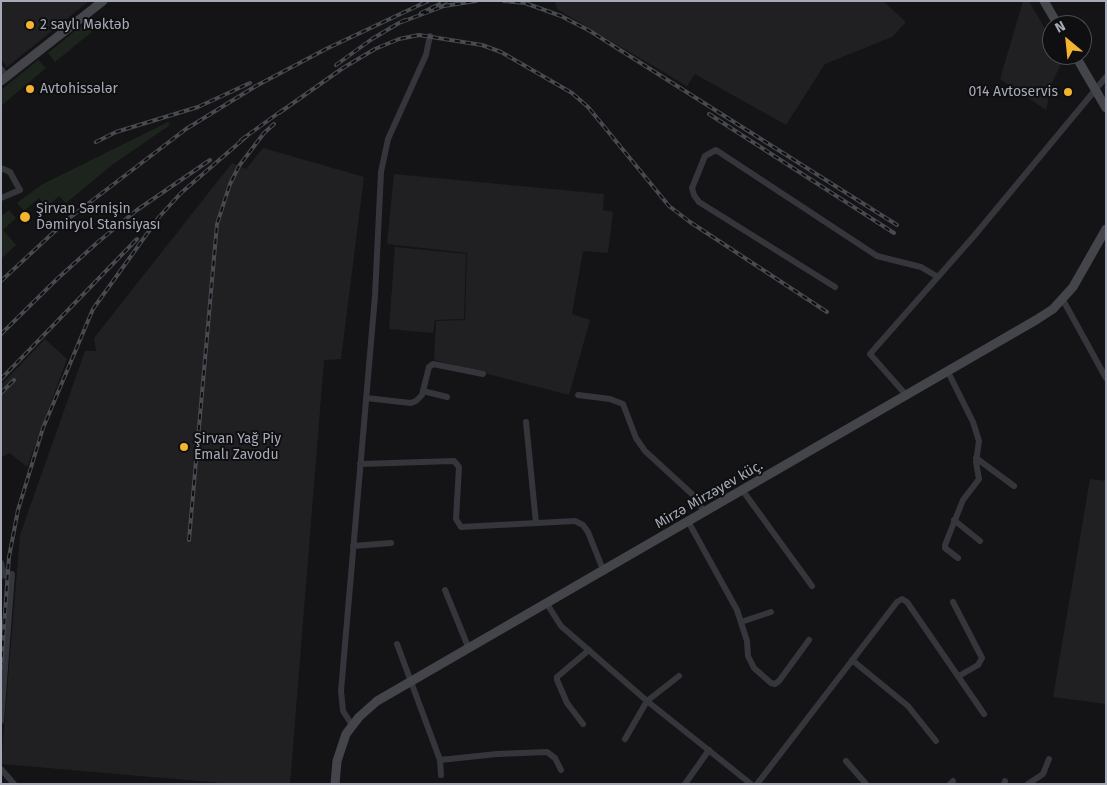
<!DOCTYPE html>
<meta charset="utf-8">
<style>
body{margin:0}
#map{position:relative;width:1107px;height:785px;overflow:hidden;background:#141416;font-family:"Fira Sans",sans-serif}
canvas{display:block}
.frame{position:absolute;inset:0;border:2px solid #a5aab6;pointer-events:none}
.north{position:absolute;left:1042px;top:15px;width:50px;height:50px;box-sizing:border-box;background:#0f0f11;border:1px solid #4b4d53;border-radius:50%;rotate:332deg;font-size:14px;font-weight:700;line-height:20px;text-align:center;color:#a5aab6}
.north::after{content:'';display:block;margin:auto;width:18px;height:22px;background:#f3b42e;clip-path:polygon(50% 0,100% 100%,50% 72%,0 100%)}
</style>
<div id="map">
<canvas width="1107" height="785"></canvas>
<div class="frame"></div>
<div class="north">N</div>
</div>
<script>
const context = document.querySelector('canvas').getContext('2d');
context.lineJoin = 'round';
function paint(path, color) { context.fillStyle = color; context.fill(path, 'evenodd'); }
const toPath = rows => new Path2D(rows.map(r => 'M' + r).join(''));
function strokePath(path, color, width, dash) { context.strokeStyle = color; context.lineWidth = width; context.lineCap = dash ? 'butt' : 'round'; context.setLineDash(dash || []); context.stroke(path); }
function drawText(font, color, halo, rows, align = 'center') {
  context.font = font + ' "Fira Sans",sans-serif'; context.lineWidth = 4; context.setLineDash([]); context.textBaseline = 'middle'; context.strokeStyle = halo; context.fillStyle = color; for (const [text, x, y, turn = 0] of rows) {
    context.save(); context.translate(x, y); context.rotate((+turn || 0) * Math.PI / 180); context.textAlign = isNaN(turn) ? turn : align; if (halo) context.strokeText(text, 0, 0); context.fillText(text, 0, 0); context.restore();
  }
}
paint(toPath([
 [1,1,89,1,7,67,1,59],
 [555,1,883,1,906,22,892,37,825,64,786,125,695,74,687,86,557,9],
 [1023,1,1029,1,1052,41,1052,55,1060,55,1063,60,1052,83,1046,110,1000,79],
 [263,148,364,177,341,359,324,360,290,784,234,784,1,764,20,535,85,351,96,351,94,338,232,163,246,169],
 [394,174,604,194,603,210,613,212,608,253,583,251,572,314,590,320,569,395,434,360,436,321,465,320,467,253,387,244],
 [395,247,466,254,464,319,435,320,433,333,389,329],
 [45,339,67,359,27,467,10,453,1,457,1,385],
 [1090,479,1106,481,1106,704,1053,697]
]), '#202023');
paint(toPath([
 [86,22,93,31,55,62,48,53],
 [38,60,46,68,1,106,1,90],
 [168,122,170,125,112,165,66,203,59,196,47,207,39,198,24,211,17,203,41,185],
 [9,210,16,218,3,230,16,245,1,259,1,216]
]), '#1c241d');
strokePath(toPath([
 [1,69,7,77],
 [1,168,10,172,20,190,1,198],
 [835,287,699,202,694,195,692,188,705,156,716,150,877,256,921,267,938,277],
 [1063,300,1106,378],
 [948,372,973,422,979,441,976,462,979,479,963,500,945,545,945,548,958,558],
 [423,391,447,397],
 [578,395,610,399,623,404,636,438,645,451,693,495,705,513],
 [907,396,870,354,974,236,1106,77],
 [366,398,411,403,416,401,422,395,429,367,433,364,483,374],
 [526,422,536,523],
 [976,458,1014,486],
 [360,464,454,461,459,467,456,519,461,527,575,521,583,525,588,532,604,572],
 [743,491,812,586],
 [954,520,980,541],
 [689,523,737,610,747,641,748,656,754,668,771,683,775,684,779,681,809,640],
 [353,546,391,543],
 [1,563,4,574],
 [1,576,12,574,1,721],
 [445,590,469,649],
 [953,602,982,658,978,665,959,676],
 [547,604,561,626,647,701,751,784],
 [741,622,771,612],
 [397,644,440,760,497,754,547,752,555,758,561,770],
 [852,660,908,706,936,741],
 [583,724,567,703,557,680,557,677,589,650],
 [352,725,343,711,341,691,375,296,381,172,388,139,426,55,430,36],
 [625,739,647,701,679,676],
 [440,760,441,775],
 [846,761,866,784],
 [1,769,14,784],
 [685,784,709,750],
 [757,784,897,602,902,599,907,602,984,714],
 [950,784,953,781],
 [1004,784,1005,781],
 [1028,784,1043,774,1049,759]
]), '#35363b', 6);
strokePath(toPath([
 [1044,1,1058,25],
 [1075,55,1106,108],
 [1,81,103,1],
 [335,784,337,761,346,734,359,717,377,701,1036,320,1053,309,1073,287,1106,229]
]), '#43454b', 9);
const rail = toPath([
 [504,1,525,3,561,16,590,31,897,225],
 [421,13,446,1],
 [405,20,399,23,444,6,476,1],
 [336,65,372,39,399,23],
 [279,113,343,68,375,49,399,39,419,35,482,45,501,52,572,93,588,107,669,206,690,222,827,312],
 [709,114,894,233],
 [241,140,284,109],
 [96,142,116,132,198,107,250,83],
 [1,281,68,219,186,129,256,86,326,49,428,1],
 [1,334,57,279,98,242,137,210,210,160],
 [1,379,137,239],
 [1,393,14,380],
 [189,540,217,224,230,184,239,166,264,133,274,124],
 [1,668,9,557,18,510,43,428,93,309,159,217,181,193,247,136]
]);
strokePath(rail, '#484a50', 4);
strokePath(rail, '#0f0f11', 2, [5.5]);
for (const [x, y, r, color] of [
 [30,25,5,"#f3b42e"],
 [30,89,5,"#f3b42e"],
 [1068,92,5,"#f3b42e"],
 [25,217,6,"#f3b42e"],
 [184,447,5,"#f3b42e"]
]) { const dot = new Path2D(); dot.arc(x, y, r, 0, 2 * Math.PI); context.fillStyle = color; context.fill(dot); strokePath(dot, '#0f0f11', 2); }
drawText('14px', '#a5aab6', '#0f0f11', [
 ["2 saylı Məktəb",40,25],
 ["Avtohissələr",40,89],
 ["014 Avtoservis",1058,92,"right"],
 ["Şirvan Sərnişin",36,209],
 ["Dəmiryol Stansiyası",36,225],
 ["Şirvan Yağ Piy",194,439],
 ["Emalı Zavodu",194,455]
], 'left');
drawText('14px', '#a5aab6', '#0f0f11', [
 ["Mirzə Mirzəyev küç.",709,495,-30]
]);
</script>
